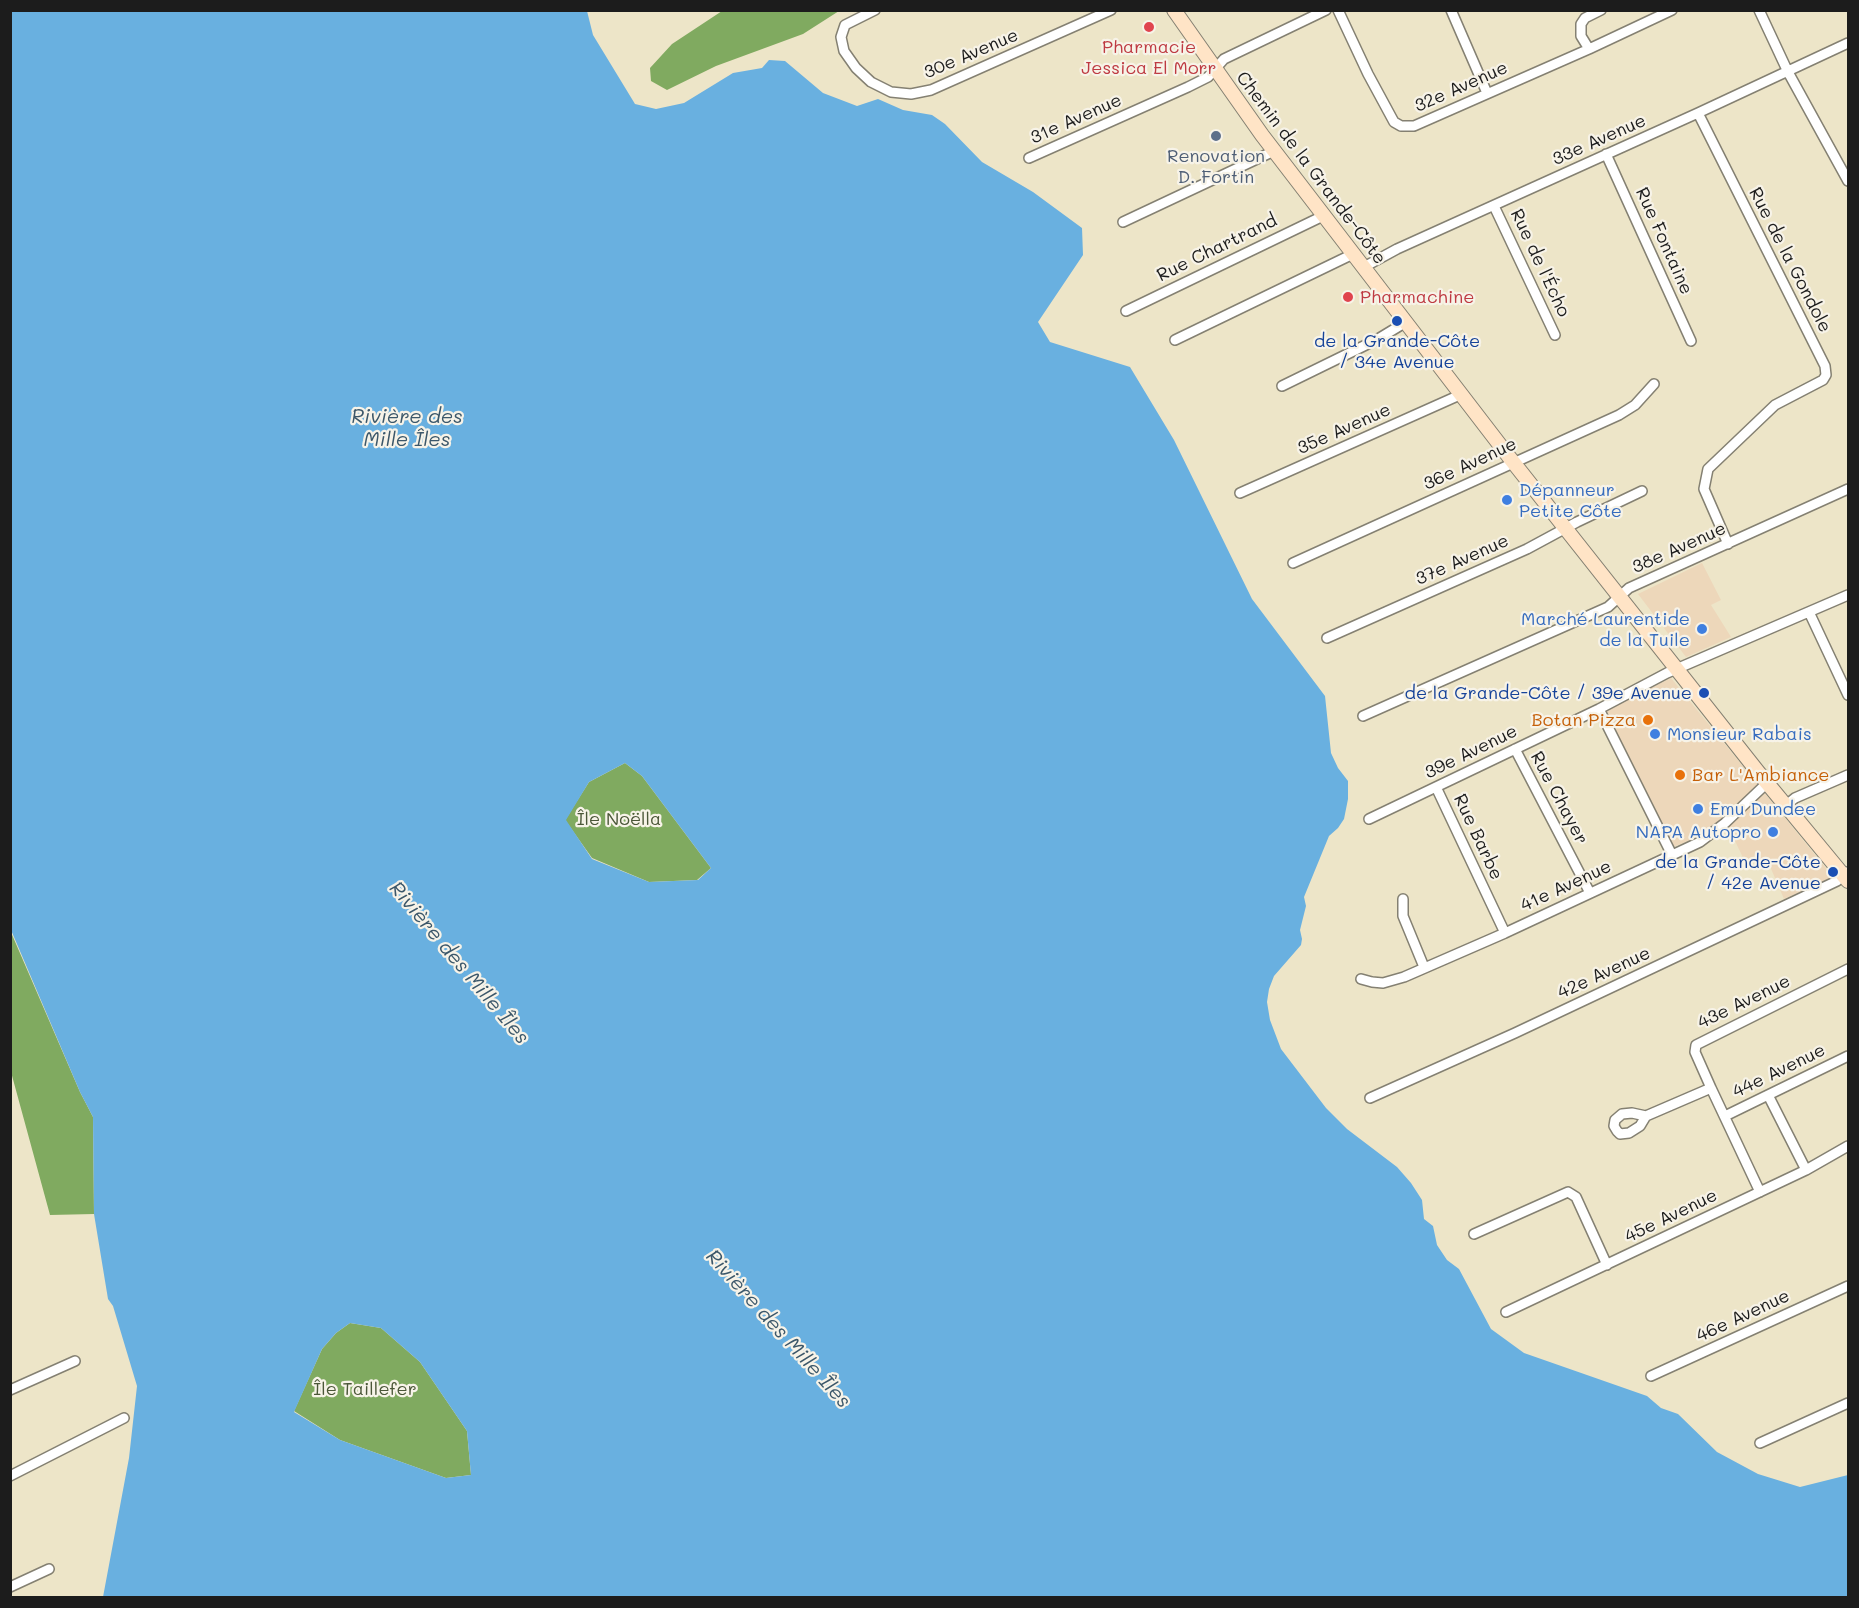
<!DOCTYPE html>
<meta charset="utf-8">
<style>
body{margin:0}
#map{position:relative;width:1859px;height:1608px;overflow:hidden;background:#ede5c8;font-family:Mali,sans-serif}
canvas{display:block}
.frame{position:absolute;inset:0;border:12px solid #1c1c1c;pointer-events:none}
</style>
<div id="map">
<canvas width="1859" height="1608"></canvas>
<div class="frame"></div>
</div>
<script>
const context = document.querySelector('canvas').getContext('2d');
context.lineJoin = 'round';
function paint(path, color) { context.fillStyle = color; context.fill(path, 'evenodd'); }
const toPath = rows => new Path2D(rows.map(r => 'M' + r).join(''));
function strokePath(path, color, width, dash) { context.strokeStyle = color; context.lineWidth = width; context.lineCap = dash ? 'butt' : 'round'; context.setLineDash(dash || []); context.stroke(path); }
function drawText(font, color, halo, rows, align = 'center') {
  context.font = font + ' Mali,sans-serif'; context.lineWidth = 4.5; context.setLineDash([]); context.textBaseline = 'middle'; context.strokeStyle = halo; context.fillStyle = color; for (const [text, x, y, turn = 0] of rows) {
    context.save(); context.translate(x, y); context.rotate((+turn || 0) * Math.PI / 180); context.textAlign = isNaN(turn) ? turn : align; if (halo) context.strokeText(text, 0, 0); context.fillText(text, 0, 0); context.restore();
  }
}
paint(toPath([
 [1702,563,1721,600,1711,605,1731,637,1686,657,1638,594],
 [1671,678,1834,878,1784,899,1766,857,1747,866,1725,820,1696,838,1673,847,1603,711]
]), '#edd7ba');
paint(toPath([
 [722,11,722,10,839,11,803,34,716,66,667,90,651,81,650,68,672,44],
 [625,763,642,776,711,868,697,880,649,882,592,858,565,820,589,782],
 [10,930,80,1092,93,1117,94,1214,50,1215,11,1072],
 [350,1323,381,1328,420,1362,467,1431,471,1475,446,1478,340,1440,294,1411,322,1349,336,1333]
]), '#80aa60');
paint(toPath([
 [11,10,587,11,593,35,635,104,656,109,684,103,733,73,762,68,769,60,785,61,823,93,857,106,878,99,903,110,932,115,945,124,982,162,1033,192,1082,228,1083,255,1038,322,1050,342,1130,367,1174,440,1252,599,1325,696,1331,753,1338,768,1348,781,1348,799,1344,819,1338,828,1329,836,1304,897,1306,906,1300,930,1302,939,1301,945,1274,976,1269,989,1267,1002,1270,1020,1281,1049,1326,1108,1347,1129,1397,1167,1411,1183,1422,1200,1424,1219,1433,1226,1437,1245,1447,1260,1459,1269,1491,1329,1524,1353,1647,1396,1661,1408,1678,1414,1717,1452,1758,1474,1800,1487,1848,1475,1848,1597,103,1597,129,1458,137,1386,113,1306,108,1299,94,1214,93,1117,80,1092,11,930],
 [625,763,642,776,711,868,698,880,649,882,592,859,566,820,589,782],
 [350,1323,381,1328,420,1362,467,1431,471,1475,446,1478,340,1440,294,1412,322,1349,336,1333]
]), '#69b0e0');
const street = toPath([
 [875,10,845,25,841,37,844,51,856,68,871,82,891,92,911,94,931,90,1111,10],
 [1338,10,1368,74,1394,122,1401,126,1414,126,1589,49,1672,10],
 [1451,10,1487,93],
 [1759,10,1788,72,1848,181],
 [1589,49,1581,36,1581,24,1585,18,1601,10],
 [1698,113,1825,366,1826,375,1823,380,1775,405,1708,469,1704,489,1728,544],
 [1606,154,1691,341],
 [1029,158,1188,87,1208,77,1224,59,1326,10],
 [1494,206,1555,335],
 [1123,222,1274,151],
 [1364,267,1397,249,1698,113,1848,43],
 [1126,311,1323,216],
 [1175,340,1353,254],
 [1282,386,1378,339,1406,322],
 [1240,493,1462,394],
 [1293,563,1619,415,1635,405,1654,384],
 [1809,612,1848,695],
 [1327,638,1527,549,1577,522,1642,491],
 [1599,709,1672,855],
 [1363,716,1608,607,1629,588,1848,489],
 [1515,749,1590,893],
 [1436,787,1505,933],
 [1785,806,1795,798,1848,775],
 [1369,819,1599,709,1667,673,1848,595],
 [1403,899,1403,916,1424,967],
 [1361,979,1372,982,1383,983,1404,977,1505,933,1700,842,1725,823,1767,783],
 [1711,1088,1695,1052,1696,1045,1848,969],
 [1768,1095,1806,1170],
 [1370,1098,1515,1033,1837,881,1847,872],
 [1646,1116,1632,1113,1622,1114,1615,1120,1614,1126,1617,1131,1620,1134,1629,1133,1640,1126,1646,1116,1711,1088,1760,1192],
 [1725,1116,1848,1056],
 [1474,1234,1568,1192,1576,1197,1607,1265],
 [1506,1312,1806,1170,1848,1146],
 [1651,1376,1848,1286],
 [10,1390,75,1361],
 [1760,1443,1848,1403],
 [10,1476,124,1418],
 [10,1587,49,1569]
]);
const secondary = toPath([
 [1174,10,1262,135,1513,462,1758,772,1848,881]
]);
strokePath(street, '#848072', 12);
strokePath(secondary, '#848072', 16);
strokePath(street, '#fff', 9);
strokePath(secondary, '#ffe4c6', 14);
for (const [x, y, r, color] of [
 [1149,27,6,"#e0444e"],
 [1216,136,6,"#5c6f8a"],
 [1348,297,6,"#e0444e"],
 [1397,321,6,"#1a4fb4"],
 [1507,500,6,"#3f7fe0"],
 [1702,629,6,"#3f7fe0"],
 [1704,693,6,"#1a4fb4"],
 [1648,720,6,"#e8710a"],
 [1655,734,6,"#3f7fe0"],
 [1680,775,6,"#e8710a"],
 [1698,809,6,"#3f7fe0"],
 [1773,832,6,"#3f7fe0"],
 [1833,872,6,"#1a4fb4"]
]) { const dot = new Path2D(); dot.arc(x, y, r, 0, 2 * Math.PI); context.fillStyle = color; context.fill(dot); strokePath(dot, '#f7f3e8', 2); }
drawText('18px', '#be3a42', '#f7f3e8', [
 ["Pharmacie",1149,47],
 ["Jessica El Morr",1149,68],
 ["Pharmachine",1360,297,"left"]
]);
drawText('18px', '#1c1c1c', '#f7f3e8', [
 ["30e Avenue",971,54,-23],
 ["32e Avenue",1461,87,-24],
 ["31e Avenue",1076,119,-24],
 ["33e Avenue",1599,140,-24],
 ["Chemin de la Grande-Côte",1311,168,53],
 ["Rue Fontaine",1664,241,66],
 ["Rue Chartrand",1217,248,-26],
 ["Rue de la Gondole",1790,260,63],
 ["Rue de l'Écho",1540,263,65],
 ["35e Avenue",1344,429,-24],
 ["36e Avenue",1470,464,-25],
 ["38e Avenue",1679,548,-24],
 ["37e Avenue",1462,560,-24],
 ["39e Avenue",1471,752,-26],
 ["Rue Chayer",1559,798,62],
 ["Rue Barbe",1478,837,65],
 ["41e Avenue",1566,886,-25],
 ["42e Avenue",1604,973,-25],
 ["43e Avenue",1744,1002,-26],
 ["44e Avenue",1779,1071,-26],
 ["45e Avenue",1671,1216,-26],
 ["46e Avenue",1743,1316,-25]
]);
drawText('18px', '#4e5e75', '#f7f3e8', [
 ["Renovation",1216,156],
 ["D. Fortin",1216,177]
]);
drawText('18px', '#164399', '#f7f3e8', [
 ["de la Grande-Côte",1397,341,"center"],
 ["/ 34e Avenue",1397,362,"center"],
 ["de la Grande-Côte / 39e Avenue",1692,693],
 ["de la Grande-Côte",1821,862],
 ["/ 42e Avenue",1821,883]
], 'right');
drawText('18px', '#366cbe', '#f7f3e8', [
 ["Dépanneur",1519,490],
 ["Petite Côte",1519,511],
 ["Marché Laurentide",1690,619,"right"],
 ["de la Tuile",1690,640,"right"],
 ["Monsieur Rabais",1667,734],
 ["Emu Dundee",1710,809],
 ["NAPA Autopro",1761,832,"right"]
], 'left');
drawText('18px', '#c56008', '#f7f3e8', [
 ["Botan Pizza",1636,720],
 ["Bar L'Ambiance",1692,775,"left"]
], 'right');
drawText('18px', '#4b5738', '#f7f3e8', [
 ["Île Noëlla",619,819],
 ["Île Taillefer",365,1389]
]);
drawText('italic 20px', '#3b576a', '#f7f3e8', [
 ["Rivière des",407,417],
 ["Mille Îles",407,440],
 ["Rivière des Mille Îles",459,963,50],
 ["Rivière des Mille Îles",778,1329,48]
]);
</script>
